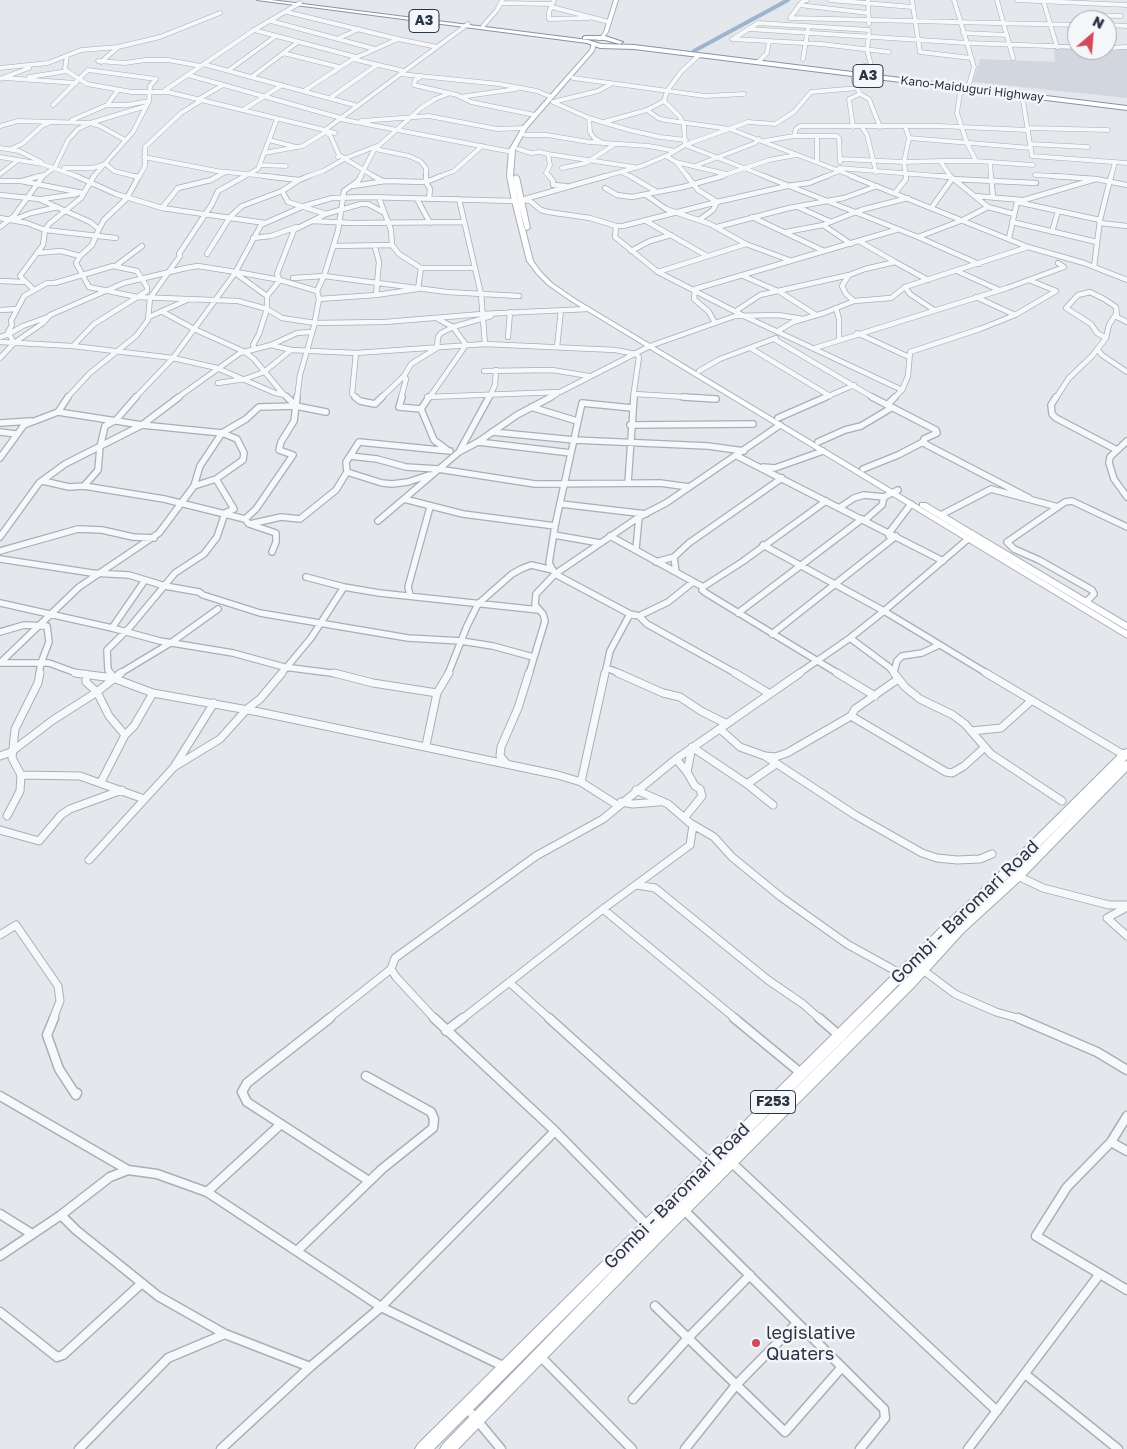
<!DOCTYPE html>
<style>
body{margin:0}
#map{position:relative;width:1127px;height:1449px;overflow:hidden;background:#e4e7ec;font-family:"Golos Text",sans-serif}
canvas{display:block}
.north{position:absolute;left:1067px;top:10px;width:50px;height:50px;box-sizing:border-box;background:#f4f6f9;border:1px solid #a4a8b1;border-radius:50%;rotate:27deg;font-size:14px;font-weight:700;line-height:20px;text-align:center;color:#2b3445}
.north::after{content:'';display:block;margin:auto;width:18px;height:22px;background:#d1495b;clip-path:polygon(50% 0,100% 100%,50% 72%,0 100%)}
</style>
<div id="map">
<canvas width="1127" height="1449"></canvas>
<div class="north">N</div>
</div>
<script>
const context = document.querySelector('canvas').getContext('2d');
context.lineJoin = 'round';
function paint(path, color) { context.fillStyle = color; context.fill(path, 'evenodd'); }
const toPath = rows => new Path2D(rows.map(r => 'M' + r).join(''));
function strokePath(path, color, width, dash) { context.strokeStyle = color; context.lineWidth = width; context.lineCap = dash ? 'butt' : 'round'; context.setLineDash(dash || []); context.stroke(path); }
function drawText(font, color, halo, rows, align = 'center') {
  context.font = font + ' "Golos Text",sans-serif'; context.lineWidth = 5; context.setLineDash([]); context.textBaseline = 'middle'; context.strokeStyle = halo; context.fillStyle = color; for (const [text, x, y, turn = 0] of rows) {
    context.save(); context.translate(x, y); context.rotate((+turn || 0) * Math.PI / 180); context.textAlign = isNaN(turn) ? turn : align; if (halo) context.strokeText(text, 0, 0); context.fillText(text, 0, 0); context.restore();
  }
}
paint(toPath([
 [1054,48,1127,49,1127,98,973,82,980,59,1055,62]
]), '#d2d6de');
strokePath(toPath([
 [694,51,788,0]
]), '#9fb4cc', 4);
const minorFar4 = toPath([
 [554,0,549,12,549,19,589,18],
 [807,0,802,2,790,18,1077,25],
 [830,0,912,7],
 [912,0,920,52,971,58],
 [997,0,1013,58],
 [1017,0,1127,5],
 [1043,0,1057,47],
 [868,1,869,24],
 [300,3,254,30,164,91,325,130,468,24],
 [501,3,552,4],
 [799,5,868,13],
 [552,7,609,22],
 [287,12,398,39],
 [1093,15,1121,16],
 [271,21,375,49],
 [1107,25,1127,26],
 [483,26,497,10,502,0],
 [749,29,967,43,954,0],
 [254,30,356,57],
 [963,33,1007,35],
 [337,39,359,29],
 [732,39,821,44,889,52],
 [733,39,758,23,869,30],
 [1107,48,1127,47],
 [283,53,339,67],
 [67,56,65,68,67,71,87,84,132,92,167,92],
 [353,59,404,71],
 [803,59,808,28],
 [98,61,125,63,145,60,168,60,201,66],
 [759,61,767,53,769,41],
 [101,62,117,48],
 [203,64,358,106],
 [864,66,871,65,867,50,869,34],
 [0,68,48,63,81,50,118,47,160,37,220,13],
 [229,70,276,36],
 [400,74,499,84,537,91,551,97],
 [188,75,341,118],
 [253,76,298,42],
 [422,76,415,80,414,85,457,95,471,102,535,115],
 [29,77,67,71],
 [5,78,76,83],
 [573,78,705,96,744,94],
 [0,79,29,68],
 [304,91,353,59,398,39,437,47],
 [860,94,869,99,880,127],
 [1022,95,1032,156,1127,163],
 [460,97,516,89],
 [330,98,377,65],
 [199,99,223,85],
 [553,102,589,118,629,130,660,137,686,140],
 [553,102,598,91,611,84],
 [53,105,88,70,156,79,150,86,149,101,133,132,93,177],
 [107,105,118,90],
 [243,110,282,85],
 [647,110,658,118,665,120,730,129,855,177],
 [589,118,590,132,594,138,601,142],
 [340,119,512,152],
 [72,120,107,105,127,105,149,101],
 [361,121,429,116,497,129,524,128],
 [604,122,647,110,664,101],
 [0,126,18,121,90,123,100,126,125,140],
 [905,126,909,138,904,162,906,177],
 [853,127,849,99,860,94,854,82,854,74],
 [862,127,867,135,876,172],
 [1028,128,1108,130],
 [327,133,330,135,339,155,338,157],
 [525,135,547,135,589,142,649,146,675,151],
 [794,136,837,136,839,138,840,162],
 [817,136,817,162],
 [909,138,1031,148],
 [269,140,296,147],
 [764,141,794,136,796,129,800,126,939,126,1028,130],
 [1030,144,1088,147],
 [685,145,767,177],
 [685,145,748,122,775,124,794,112,811,92,858,88],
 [0,148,19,151,41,162],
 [11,149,22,144,42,126,49,123],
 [375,149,409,156,420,161,426,168,426,177],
 [518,149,531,153,540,152,548,154,550,165,546,173,550,177],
 [264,153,303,146,327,131,335,133],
 [548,154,634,167],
 [339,155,375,177],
 [666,156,676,162,688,177],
 [0,157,42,164,79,177],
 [144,157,217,171,275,177],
 [841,159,904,162,940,161],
 [976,161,967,143,957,113,960,93,967,91,974,67,967,43,1077,47],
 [676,162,726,174],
 [990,162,991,177],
 [260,165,286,166],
 [695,166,755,143,759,139],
 [64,168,93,168,106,164,114,171,138,177],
 [562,168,586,163,615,144],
 [839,168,950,177],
 [621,172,632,177],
 [0,174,17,161],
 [1035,175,1071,177],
 [35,177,44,175],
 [42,177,55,167,68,140,78,129,90,123,146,106],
 [139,177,145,166,145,147,181,113,202,100],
 [216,177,226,172],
 [243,177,258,169,277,119],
 [306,177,323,171,346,158,377,146],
 [360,177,374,150,421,108,435,99,448,94],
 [438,177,454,171,482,146],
 [602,177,642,166,670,154,685,145,684,126,680,117,664,101,667,91,681,72,699,55],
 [718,177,769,160,796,155],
 [824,177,840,171],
 [951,177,940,161,976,161,1033,165],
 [1111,177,1115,162]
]);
const minorFar3 = toPath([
 [76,176,116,194,162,208,265,223],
 [134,176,138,177],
 [264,176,299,180],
 [373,176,383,181],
 [426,176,426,182,430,189,429,199],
 [549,176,553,181,553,185,566,186],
 [630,176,657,192],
 [687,176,698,190,717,202,713,210,699,220],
 [764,176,918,237,979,264],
 [851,176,1028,247,1084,263,1127,280],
 [939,176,950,177],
 [950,176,988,207,1014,214],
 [991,176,993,197],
 [1052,176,1096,179,1127,185],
 [952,179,1036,183],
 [0,181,21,181,83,193],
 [22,181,40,176],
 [353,186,385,181,426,182,441,176],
 [605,188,617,195,632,197,683,187,723,176],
 [282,191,288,202,326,214],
 [895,193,906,179,906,176],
 [0,195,39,199,90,222,99,229,92,245,80,256,76,263,89,287,137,297,238,301,267,309,282,318,315,323,385,322,482,314,588,309],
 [646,195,666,209,710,224,746,244,789,260],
 [975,196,1022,200],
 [42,199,77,194],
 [417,199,430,223],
 [459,199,481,294,485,344],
 [525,199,606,176],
 [522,200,530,201,541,210,548,212,590,218,616,226,623,226,717,202,787,186,809,183,827,176],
 [1017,202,1100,220],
 [798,207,831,222],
 [932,207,952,179],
 [162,208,178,188,211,180,218,176],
 [752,217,824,251],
 [0,218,27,223,45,230,116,238],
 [13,220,31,213,58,207],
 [312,221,352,223,463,222],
 [646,221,707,256],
 [1012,222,1097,242],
 [1100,223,1127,226],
 [823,225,851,244],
 [616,226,615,237,658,272,746,317,902,390],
 [0,227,14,216,43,176],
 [717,227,789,208,844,198,877,186],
 [99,229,104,220,127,198,139,176],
 [786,232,823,225,861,210,908,198],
 [1052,232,1058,211],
 [918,237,963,220,988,207],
 [253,238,271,236,297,227],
 [1009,238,1017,202,1096,179],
 [859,241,895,262],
 [334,246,392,245],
 [375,247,379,262,376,295],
 [631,251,650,241,671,235],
 [37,253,61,251,80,256],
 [207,254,230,217,242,206,282,191,299,180,309,176],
 [117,265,142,246],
 [1094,267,1100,220,1111,176],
 [421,268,474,268],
 [957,271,999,290],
 [658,272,746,244],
 [235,273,267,296,267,309,259,334,253,345,255,349],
 [741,275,780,292,816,315],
 [293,278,324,276,447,292,519,296],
 [0,281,24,282],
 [905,287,910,294,934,310],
 [34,290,20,276,43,245,45,230,49,224,81,198,94,176],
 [267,296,280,280,277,274,294,230,326,214,361,204,368,204,383,212],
 [976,297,1015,315],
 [319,299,376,295,418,289,421,268,399,254,392,245,391,230,379,198],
 [854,301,846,294,842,286,849,275,865,269,895,262,928,280],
 [836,308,839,319,839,340],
 [0,310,17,309],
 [736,311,760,295,849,275],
 [163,312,194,329,245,352,254,359,284,395],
 [149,317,187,300],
 [715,323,709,312,694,299,695,289,899,229],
 [778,331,793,322,824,313,854,301,891,298,905,287,1028,247],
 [857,333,909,357],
 [0,337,9,334,8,332,12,325,11,321,24,296,47,283,55,283,113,266,137,271,147,287,147,291,94,324,73,346],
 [508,337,510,312],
 [1106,338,1097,333,1091,324,1066,308,1078,295,1090,292,1104,299,1116,307,1117,317,1127,322],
 [774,339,874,398],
 [0,342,73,346,173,358,217,368,275,393,285,395,288,398],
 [14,343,9,334,23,326,48,317],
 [271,345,291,350,356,353,485,344,615,350,636,354,639,357,633,398],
 [557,347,561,310],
 [815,348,1007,288,1064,267,1058,263],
 [752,349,830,396],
 [1097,349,1102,355,1127,372],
 [356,353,352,394,357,398],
 [0,358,14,343,43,323,50,315,124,283,186,268,198,266,242,273,280,280,317,291],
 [484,371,552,370,589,376],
 [699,371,720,359,776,338],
 [218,383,245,379,264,372,291,350],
 [634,394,703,398],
 [427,397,560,392,650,346,735,316,778,315,803,319],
 [67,398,90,373,136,336,148,320,150,298,180,256,179,254,212,204,218,191,245,176],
 [135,398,173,358,235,273,261,225,304,206,332,198,367,197,515,201],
 [177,398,240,353,271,345,297,333,311,332],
 [297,398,300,375,314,326,319,299,317,291,324,276,338,231,344,191,358,181,361,176],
 [381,398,404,376,411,364,437,348,438,337,441,333,453,327,491,316],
 [401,398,406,379,404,376],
 [429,398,466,345,453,327,438,319],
 [489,398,495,385,496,370],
 [549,398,557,394],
 [824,398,854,385],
 [894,398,902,390,908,376,910,352,980,329,1015,315,1056,291,1029,280],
 [1056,398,1069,378,1092,356,1106,338,1109,325,1116,314]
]);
const minorFar2 = toPath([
 [287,397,296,406,326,412],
 [355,397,360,401,375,404,382,397],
 [402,397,399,407,421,409],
 [683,397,716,399],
 [872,397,936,430,937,433,924,439,923,442,927,445,1029,498],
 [1056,397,1051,405,1052,414,1056,418,1117,450],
 [887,405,895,397],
 [531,407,577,421],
 [632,408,582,403,555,526,549,563,555,574,630,614,639,616,668,602,693,582],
 [421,409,429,397],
 [421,409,434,440,446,449],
 [58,412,142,425,222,433,237,439,244,453,243,460,216,479,194,486],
 [778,418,826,397],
 [0,423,31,421],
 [630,425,753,424],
 [0,432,16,434],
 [492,432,574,440,708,446,744,451],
 [1127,441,1110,457,1109,463,1114,479,1127,497],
 [478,442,571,453],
 [818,442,845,430,861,426,891,408],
 [459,452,489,397],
 [350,456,377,459,406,467,438,469,535,484,660,483,689,487],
 [737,456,943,561],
 [0,458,24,425,58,412,68,397],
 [763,467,775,468,823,451],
 [863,469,898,455,923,442],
 [347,472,382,483,392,484,408,482,429,475],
 [43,481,69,487,84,486,164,499,245,519],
 [628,483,634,397],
 [84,486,98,470,100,447,105,426,116,420,136,397],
 [404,499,463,514,555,526],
 [561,504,646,514],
 [839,508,854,498,864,495,884,497,898,490],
 [941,515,991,489,1058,507],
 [865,520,882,505,884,497],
 [378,521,459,452,478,442,517,415,551,397],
 [250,524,281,517,300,519,336,490,347,472,346,462,359,442,450,451],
 [554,535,600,543],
 [610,536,703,587,702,590,706,593,839,674],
 [889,536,889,533,911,504],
 [0,537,39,483,65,464,142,425,179,397],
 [763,545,884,611,988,674],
 [636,549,639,517],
 [0,551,78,529,102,530,133,537,154,538],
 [272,552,276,542,276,533,249,524,245,519,256,509,293,455,279,450,281,442,294,421,297,397],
 [674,557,676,572],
 [0,559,92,573,129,575,165,586,199,592,203,595,260,613,408,638,461,641,493,646,533,657],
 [656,562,674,557,689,543,782,478],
 [306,577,344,587,379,593,539,610],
 [703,587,742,562,826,501],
 [410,595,408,587,430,507],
 [1086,602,1094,594,1092,590,1039,560,1014,549,1007,542,1065,502,1072,501,1127,527],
 [0,603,112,628,160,641,233,653,284,667,339,674],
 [738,613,862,519],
 [639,616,647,624,737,674],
 [112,628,145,580],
 [0,632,24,625,47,626,49,642,41,663,39,674],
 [772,634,896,536],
 [850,638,889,667,895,674],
 [0,663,49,663,79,674],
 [0,663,79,587,159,533,194,486,200,466,222,433,246,419,259,407,296,406],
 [607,668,621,674],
 [894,672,897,661,902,656,922,653,939,645],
 [111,674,108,670,107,650,130,627,175,573,204,554,217,537,225,513,234,509,216,479],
 [119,674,172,642,218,609],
 [281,674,311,638,344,587],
 [448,674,467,626,478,604,512,574,521,569,531,565,553,570],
 [529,674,545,621,543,614,535,605,536,594,555,574,639,517,666,503,780,425],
 [605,674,610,651,630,614],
 [798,674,850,638,884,611,968,539]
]);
const minorFar1 = toPath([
 [75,673,113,678,153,693,259,712,558,775,581,782,617,805],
 [110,673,113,678],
 [334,673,373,683,437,693],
 [618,673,663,693,680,697,701,711,727,724],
 [735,673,770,694],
 [837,673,875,696],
 [894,673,905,687,920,699,953,715,965,724,991,754,1062,801],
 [986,673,1124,755],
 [86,674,86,682,97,692,109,716,125,735],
 [898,679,855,709,851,716,946,772,952,773,964,766,985,747],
 [720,729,740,747,765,756,855,815,922,853,937,858,957,860,980,859,992,854],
 [971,731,1001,728,1031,701],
 [426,745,437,693,449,673],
 [0,756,11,752,53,720,97,692,121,673],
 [766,756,775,757,787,753,851,716],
 [676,759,687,772,695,786,700,789,702,796,685,817],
 [506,763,500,756,501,747,518,708,529,673],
 [174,767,220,739,247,709,260,699,282,673],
 [687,772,692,747,747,784,773,805],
 [21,775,80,776,144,799],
 [101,782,125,735,134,726,153,693],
 [581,782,605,673],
 [747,784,776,764,775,761],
 [636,790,668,804,690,823,714,837,732,857,781,897,847,944,903,975],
 [621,802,633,804,659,802],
 [7,816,20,791,21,775,12,758,15,729,38,683,40,673],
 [0,830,39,841,61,815,70,809,122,790],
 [89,860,174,767,214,703],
 [1018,876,1043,888,1109,905,1127,905],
 [637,885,655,888,768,980,803,1004,820,1019],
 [1127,907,1107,918,1127,936],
 [603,909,736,1019],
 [0,935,16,925,58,986,60,1001,53,1019],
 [923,970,955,994,996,1012,1021,1019],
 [509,982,550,1019],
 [328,1019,391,969],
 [435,1019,396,977,391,969,395,958,536,856,603,819,676,759,800,673],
 [462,1019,603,909,690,845,693,825]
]);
const minor = toPath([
 [54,1018,47,1035,59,1069,76,1095,77,1093],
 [330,1018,247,1083,242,1092,247,1102,369,1181],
 [434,1018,555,1131,647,1225],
 [549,1018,710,1163],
 [734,1018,802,1074],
 [819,1018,840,1036],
 [1018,1018,1097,1052,1127,1070],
 [446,1031,463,1018],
 [0,1096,128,1170,157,1174,207,1192,381,1307,505,1367],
 [1127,1116,1111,1142,1067,1187,1036,1236,1127,1290],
 [1111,1142,1127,1151],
 [731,1162,997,1411],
 [207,1192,281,1124],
 [683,1209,884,1409,885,1418,860,1449],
 [0,1214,32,1234],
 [61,1215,76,1230,158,1296,225,1334,310,1367],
 [298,1250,382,1169,433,1128,434,1119,431,1112,366,1076],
 [0,1256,61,1215,110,1177,128,1170],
 [655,1306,785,1432,842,1367],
 [0,1312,57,1357,63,1355,142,1283],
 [540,1356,632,1449],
 [1025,1374,1118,1449],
 [633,1399,688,1338,750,1275],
 [466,1407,501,1449],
 [79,1449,168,1358,225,1334],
 [221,1449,310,1367,381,1307,555,1131],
 [685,1449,736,1385,797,1323],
 [968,1449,1099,1275]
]);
const secondary = toPath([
 [614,0,618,0,608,32,602,40,598,40,604,32,614,0],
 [592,43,596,44,594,51,527,128,515,150,513,176,518,201,533,261,541,272,552,283,575,299,1127,631,1127,638,571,301,548,285,537,274,527,261,512,201,507,176,509,150,523,126,590,50,592,43],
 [516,175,519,177,530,228,527,230,524,228,513,177,516,175],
 [920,503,926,503,1127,623,1127,630,920,507,920,503]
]);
const primary = toPath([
 [1127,749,1127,759,1124,762,1127,761,1127,771,1022,879,964,932,915,986,660,1242,458,1449,440,1449,443,1444,650,1232,907,978,942,940,844,1040,715,1167,434,1449,415,1449,418,1444,948,920,1005,867,1123,750,1127,749],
 [1077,809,1014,873,984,900,1013,873,1077,809]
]);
const trunk = toPath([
 [257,0,271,0,588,40,601,44,634,45,1127,106,1127,110,634,49,600,48,587,43,257,0],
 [585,36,605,36,623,42,620,44,605,40,583,39,583,37,585,36]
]);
strokePath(minorFar4, '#a9aeb7', 5);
strokePath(minorFar3, '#a9aeb7', 6);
strokePath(minorFar2, '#a9aeb7', 8);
strokePath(minorFar1, '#a9aeb7', 9);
strokePath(minor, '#a9aeb7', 11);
strokePath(secondary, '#a9aeb7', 2);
strokePath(primary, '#a3abb8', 2);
strokePath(trunk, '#8b94a3', 2);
strokePath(minorFar4, '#f7f8fa', 4);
strokePath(minorFar3, '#f7f8fa', 4.5);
strokePath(minorFar2, '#f7f8fa', 5.5);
strokePath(minorFar1, '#f7f8fa', 7);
strokePath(minor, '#f7f8fa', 8);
paint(secondary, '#fff');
paint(primary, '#fff');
paint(trunk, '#fff');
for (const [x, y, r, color] of [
 [756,1343,5,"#d1495b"]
]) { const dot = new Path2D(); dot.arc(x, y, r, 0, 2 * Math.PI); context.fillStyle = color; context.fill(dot); strokePath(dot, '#f4f6f9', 2); }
drawText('12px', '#2b3445', '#f4f6f9', [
 ["Kano-Maiduguri Highway",972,89,7]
]);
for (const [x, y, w] of [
 [424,21,30],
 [868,76,30],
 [773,1102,45]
]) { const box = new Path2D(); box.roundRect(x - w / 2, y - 11.5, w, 23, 4); context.fillStyle = '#f4f6f9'; context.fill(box); strokePath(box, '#2b3445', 1); }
drawText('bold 14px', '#2b3445', null, [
 ["A3",424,21],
 ["A3",868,76],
 ["F253",773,1102]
]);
drawText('18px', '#2b3445', '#f4f6f9', [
 ["Gombi - Baromari Road",965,912,-44],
 ["Gombi - Baromari Road",677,1196,-45]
]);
drawText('18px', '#2b3445', '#f4f6f9', [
 ["legislative",766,1333],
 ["Quaters",766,1354]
], 'left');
</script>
